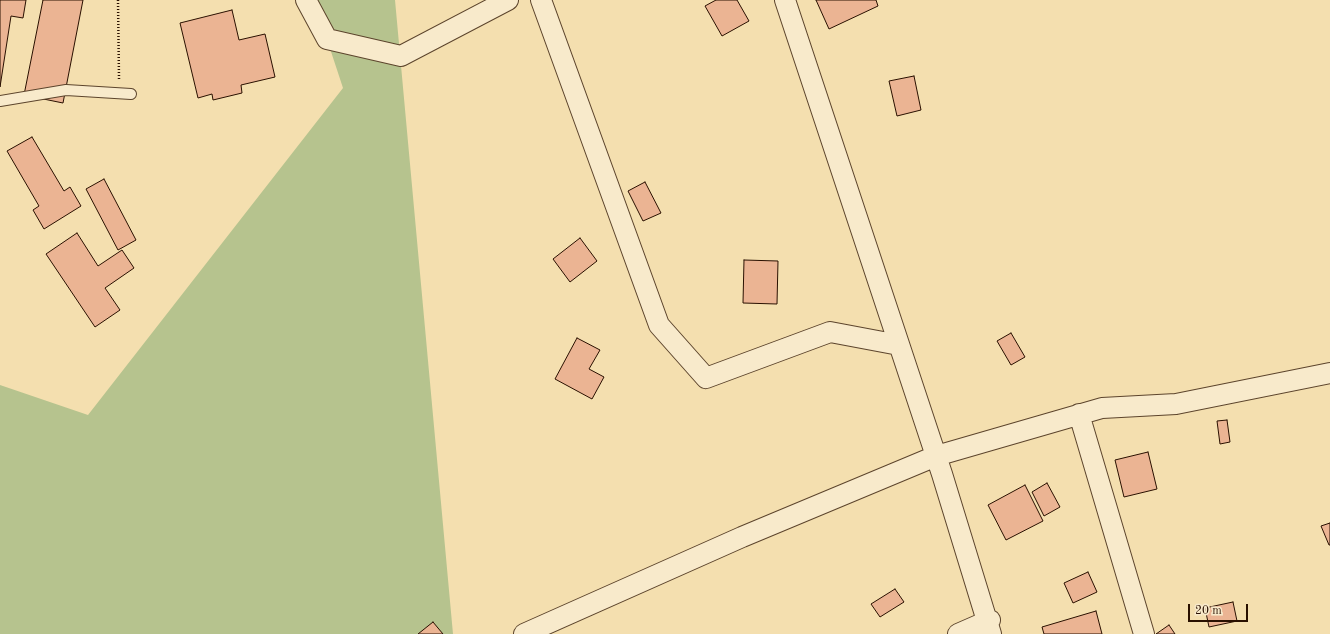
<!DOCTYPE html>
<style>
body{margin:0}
#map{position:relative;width:1330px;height:634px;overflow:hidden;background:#f4dfaf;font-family:"Old Standard TT",serif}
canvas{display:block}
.scale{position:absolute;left:1188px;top:604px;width:60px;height:18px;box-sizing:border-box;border:2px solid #291000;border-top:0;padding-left:5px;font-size:12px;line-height:14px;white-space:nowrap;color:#291000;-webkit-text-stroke:3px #f8eacb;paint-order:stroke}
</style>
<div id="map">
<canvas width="1330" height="634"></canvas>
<div class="scale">20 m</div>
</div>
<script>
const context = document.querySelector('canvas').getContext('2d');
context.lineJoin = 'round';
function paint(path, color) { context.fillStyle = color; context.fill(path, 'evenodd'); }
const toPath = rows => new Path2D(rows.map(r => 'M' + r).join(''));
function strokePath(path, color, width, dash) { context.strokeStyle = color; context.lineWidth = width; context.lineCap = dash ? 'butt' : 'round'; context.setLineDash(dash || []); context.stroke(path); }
paint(toPath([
 [314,0,395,0,453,634,0,634,0,385,88,415,343,88]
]), '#b6c38e');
const building = toPath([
 [0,0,26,0,23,18,11,16,0,87,0,0],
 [43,0,83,0,63,103,24,95,43,0],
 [716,0,737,0,749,21,722,36,705,6,716,0],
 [816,0,876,0,878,6,829,29,816,0],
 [232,10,239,40,265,34,275,77,241,85,242,93,213,100,212,94,198,98,180,23,232,10],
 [914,76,921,110,897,116,889,81,914,76],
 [32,137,64,191,70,187,81,206,44,229,33,210,39,206,7,151,32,137],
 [104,179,136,240,118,250,86,189,104,179],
 [645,182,661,213,643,221,628,191,645,182],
 [77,233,98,266,122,250,134,268,105,288,120,310,95,327,46,254,77,233],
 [580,238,597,261,570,282,553,259,580,238],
 [744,260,778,261,777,304,743,303,744,260],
 [1011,333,1025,357,1011,365,997,341,1011,333],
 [577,338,600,350,589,369,604,377,592,399,555,379,577,338],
 [1227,420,1230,442,1220,444,1217,421,1227,420],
 [1148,452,1157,489,1124,497,1115,460,1148,452],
 [1047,483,1060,507,1044,516,1032,492,1047,483],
 [1025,485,1043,521,1006,540,988,505,1025,485],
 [1330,523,1330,545,1329,545,1321,526,1330,523],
 [1088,572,1097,592,1073,603,1064,583,1088,572],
 [895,589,904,602,880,617,871,604,895,589],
 [1233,602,1237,621,1209,627,1205,608,1233,602],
 [1096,611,1102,634,1044,634,1042,627,1096,611],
 [433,622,443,634,418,634,433,622],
 [1169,625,1175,634,1156,634,1169,625]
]);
paint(building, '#ebb493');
strokePath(building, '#291000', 1);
const service = toPath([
 [0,101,66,90,131,94]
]);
const minor = toPath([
 [306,0,327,39,401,56,508,0],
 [541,0,659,325,706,378,830,332,899,345],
 [785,0,942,474,991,634],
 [1079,414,1144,634],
 [524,634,742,537,936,456,1102,408,1176,404,1330,373],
 [958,634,990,620]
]);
strokePath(service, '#5c442c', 12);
strokePath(minor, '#5c442c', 22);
strokePath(toPath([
 [118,0,119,79]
]), '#291000', 2.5, [1, 2]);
strokePath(service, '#f8eacb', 10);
strokePath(minor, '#f8eacb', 20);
</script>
